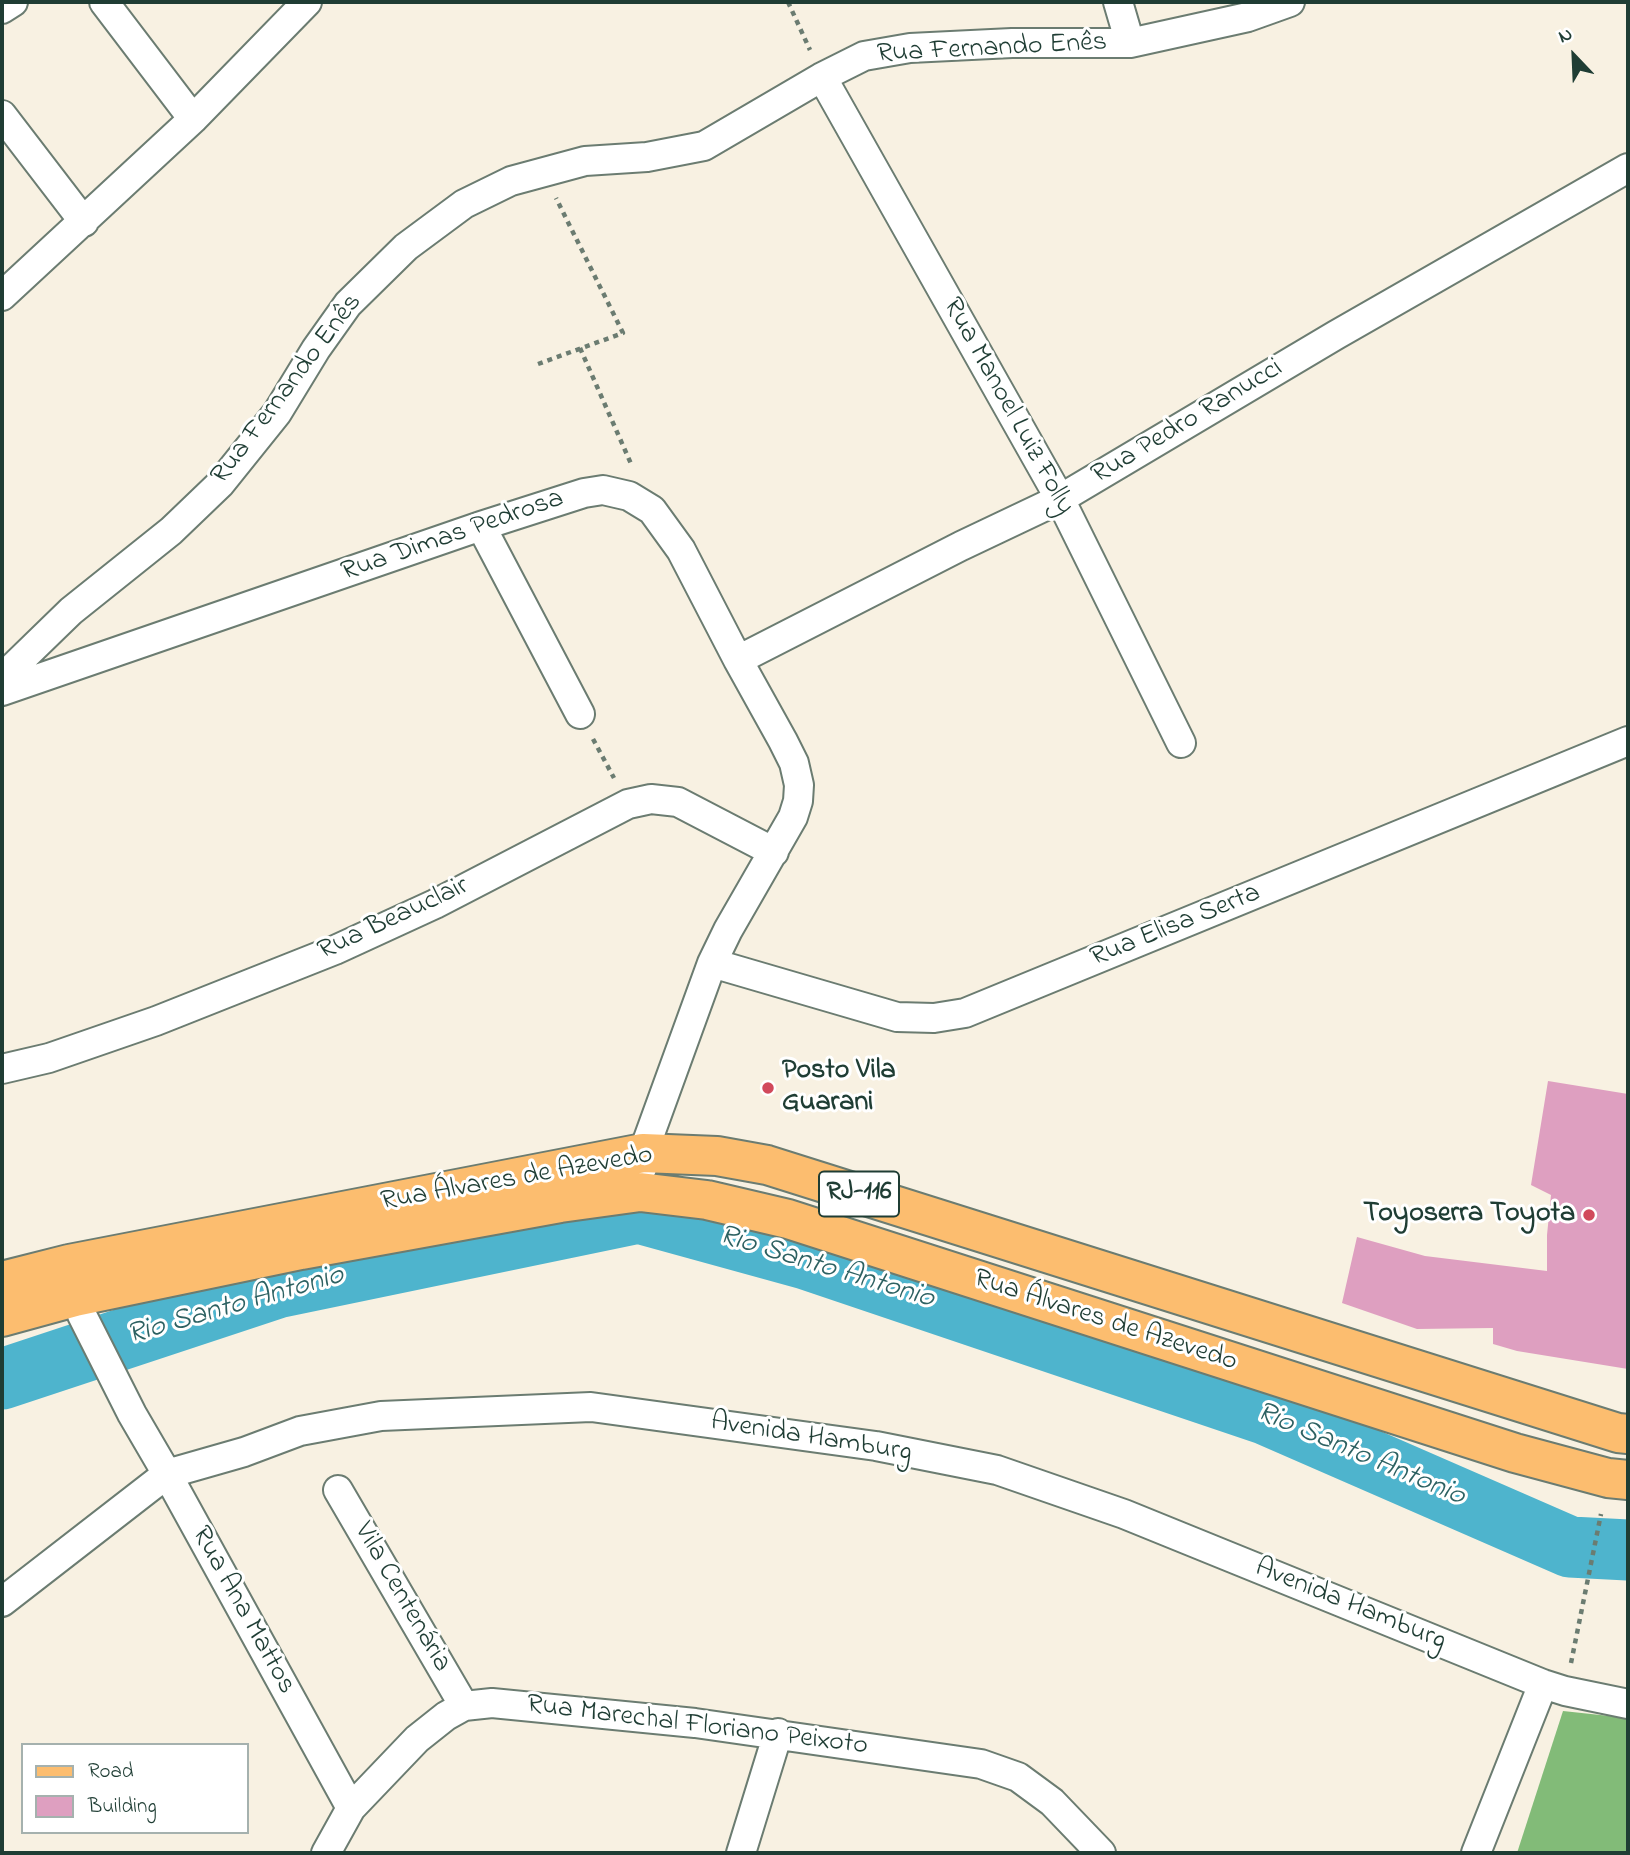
<!DOCTYPE html>
<meta charset="utf-8">
<style>
body{margin:0}
#map{position:relative;width:1630px;height:1855px;overflow:hidden;background:#f8f1e2;font-family:"Indie Flower",sans-serif}
canvas{display:block}
.frame{position:absolute;inset:0;border:4px solid #1f3d34;pointer-events:none}
.legend{position:absolute;left:21px;top:1743px;width:228px;height:91px;box-sizing:border-box;background:#fff;border:2px solid #a5b1ae;margin:0;padding:9px 12px;list-style:none;font-size:21px;color:#1f3d34}
.legend li{display:flex;align-items:center;gap:14px;height:35px}
.legend b{width:35px;border:2px solid #a5b1ae}
.north{position:absolute;left:1539px;top:21px;width:70px;height:70px;-webkit-text-stroke:5px #fff;paint-order:stroke;rotate:337deg;font-size:19px;font-weight:700;line-height:28px;text-align:center;color:#1f3d34}
.north::after{content:'';display:block;margin:auto;width:24px;height:32px;background:#1f3d34;clip-path:polygon(50% 0,100% 100%,50% 72%,0 100%)}
</style>
<div id="map">
<canvas width="1630" height="1855"></canvas>
<div class="frame"></div>
<ul class="legend">
<li><b style="height:9px;background:#fcbd6f"></b>Road</li>
<li><b style="height:19px;background:#de9fc0"></b>Building</li>
</ul>
<div class="north">N</div>
</div>
<script>
const context = document.querySelector('canvas').getContext('2d');
context.lineJoin = 'round';
function paint(path, color) { context.fillStyle = color; context.fill(path, 'evenodd'); }
const toPath = rows => new Path2D(rows.map(r => 'M' + r).join(''));
function strokePath(path, color, width, dash) { context.strokeStyle = color; context.lineWidth = width; context.lineCap = dash ? 'butt' : 'round'; context.setLineDash(dash || []); context.stroke(path); }
function drawText(font, color, halo, rows, align = 'center') {
  context.font = font + ' "Indie Flower",sans-serif'; context.lineWidth = 6; context.setLineDash([]); context.textBaseline = 'middle'; context.strokeStyle = halo; context.fillStyle = color; for (const [text, x, y, turn = 0] of rows) {
    context.save(); context.translate(x, y); context.rotate((+turn || 0) * Math.PI / 180); context.textAlign = isNaN(turn) ? turn : align; if (halo) context.strokeText(text, 0, 0); context.fillText(text, 0, 0); context.restore();
  }
}
paint(toPath([
 [1563,1711,1628,1718,1628,1853,1517,1853]
]), '#82bb78');
strokePath(toPath([
 [2,1379,277,1288,639,1213,806,1259,1265,1414,1570,1547,1628,1550]
]), '#4eb4cd', 61);
paint(toPath([
 [1548,1081,1628,1094,1628,1369,1517,1351,1493,1344,1493,1328,1417,1329,1342,1303,1357,1237,1425,1256,1547,1271,1547,1235,1551,1195,1531,1185]
]), '#de9fc0');
const minor = toPath([
 [104,2,193,119],
 [1118,2,1130,43],
 [2,9,13,2],
 [822,77,1060,499,1181,743],
 [2,115,84,222],
 [2,296,193,119,307,2],
 [481,526,580,714],
 [738,660,961,546,1060,499,1336,335,1628,168],
 [2,678,71,611,171,531,220,484,277,413,316,349,348,304,406,247,464,204,511,181,585,161,647,157,704,146,822,77,864,56,910,48,1012,43,1130,43,1248,17,1290,2],
 [2,691,481,526,584,493,603,490,629,496,652,510,681,550,738,660,783,741,794,763,799,785,798,801,793,817,728,930,712,963,643,1153,642,1168],
 [712,963,897,1017,934,1018,965,1013,1628,741],
 [2,1069,49,1058,156,1021,335,950,435,904,628,804,651,799,678,802,774,852],
 [72,1280,82,1315,132,1414,167,1474,351,1808],
 [338,1490,464,1706],
 [2,1602,167,1474,244,1452,300,1431,381,1416,591,1407,876,1446,997,1470,1124,1514,1543,1684,1565,1691,1628,1704],
 [326,1853,351,1808,417,1739,446,1716,464,1706,492,1703,695,1723,981,1764,1018,1777,1052,1802,1101,1853],
 [741,1853,778,1733],
 [1476,1853,1543,1684]
]);
const primary = toPath([
 [2,1281,69,1264,643,1153,717,1156,767,1165,1618,1433,1628,1434],
 [2,1317,75,1297,301,1250,560,1203,640,1192,707,1200,788,1219,1515,1453,1608,1478,1628,1480]
]);
strokePath(minor, '#6b7c71', 32);
strokePath(primary, '#6b7c71', 42);
strokePath(toPath([
 [788,2,810,50],
 [580,348,632,466],
 [538,364,623,333,556,198],
 [593,739,614,778],
 [1571,1663,1601,1514]
]), '#6b7c71', 4.5, [5, 5]);
strokePath(minor, '#fff', 28);
strokePath(primary, '#fcbd6f', 38);
for (const [x, y, r, color] of [
 [768,1088,7,"#d1495b"],
 [1589,1215,7,"#d1495b"]
]) { const dot = new Path2D(); dot.arc(x, y, r, 0, 2 * Math.PI); context.fillStyle = color; context.fill(dot); strokePath(dot, '#fff', 2.5); }
for (const [x, y, w] of [
 [859,1194,80]
]) { const box = new Path2D(); box.roundRect(x - w / 2, y - 22.5, w, 45, 5); context.fillStyle = '#fff'; context.fill(box); strokePath(box, '#1f3d34', 2); }
drawText('bold 26px', '#1f3d34', null, [
 ["RJ-116",859,1194]
]);
drawText('28px', '#1f3d34', '#fff', [
 ["Rua Fernando Enês",992,50,-3],
 ["Rua Fernando Enês",288,390,-53],
 ["Rua Manoel Luiz Folly",1007,407,61],
 ["Rua Pedro Ranucci",1188,423,-31],
 ["Rua Dimas Pedrosa",453,537,-19],
 ["Rua Beauclair",394,920,-25],
 ["Rua Elisa Serta",1176,927,-22],
 ["Rua Álvares de Azevedo",517,1180,-10],
 ["Rua Álvares de Azevedo",1105,1322,18],
 ["Avenida Hamburg",811,1439,9],
 ["Vila Centenária",401,1598,60],
 ["Avenida Hamburg",1350,1606,22],
 ["Rua Ana Mattos",242,1611,61],
 ["Rua Marechal Floriano Peixoto",697,1727,7]
]);
drawText('bold 28px', '#1f3d34', '#fff', [
 ["Posto Vila",782,1072],
 ["Guarani",782,1104],
 ["Toyoserra Toyota",1575,1215,"right"]
], 'left');
drawText('italic 30px', '#2d6162', '#fff', [
 ["Rio Santo Antonio",826,1269,17],
 ["Rio Santo Antonio",236,1307,-16],
 ["Rio Santo Antonio",1360,1456,23]
]);
</script>
